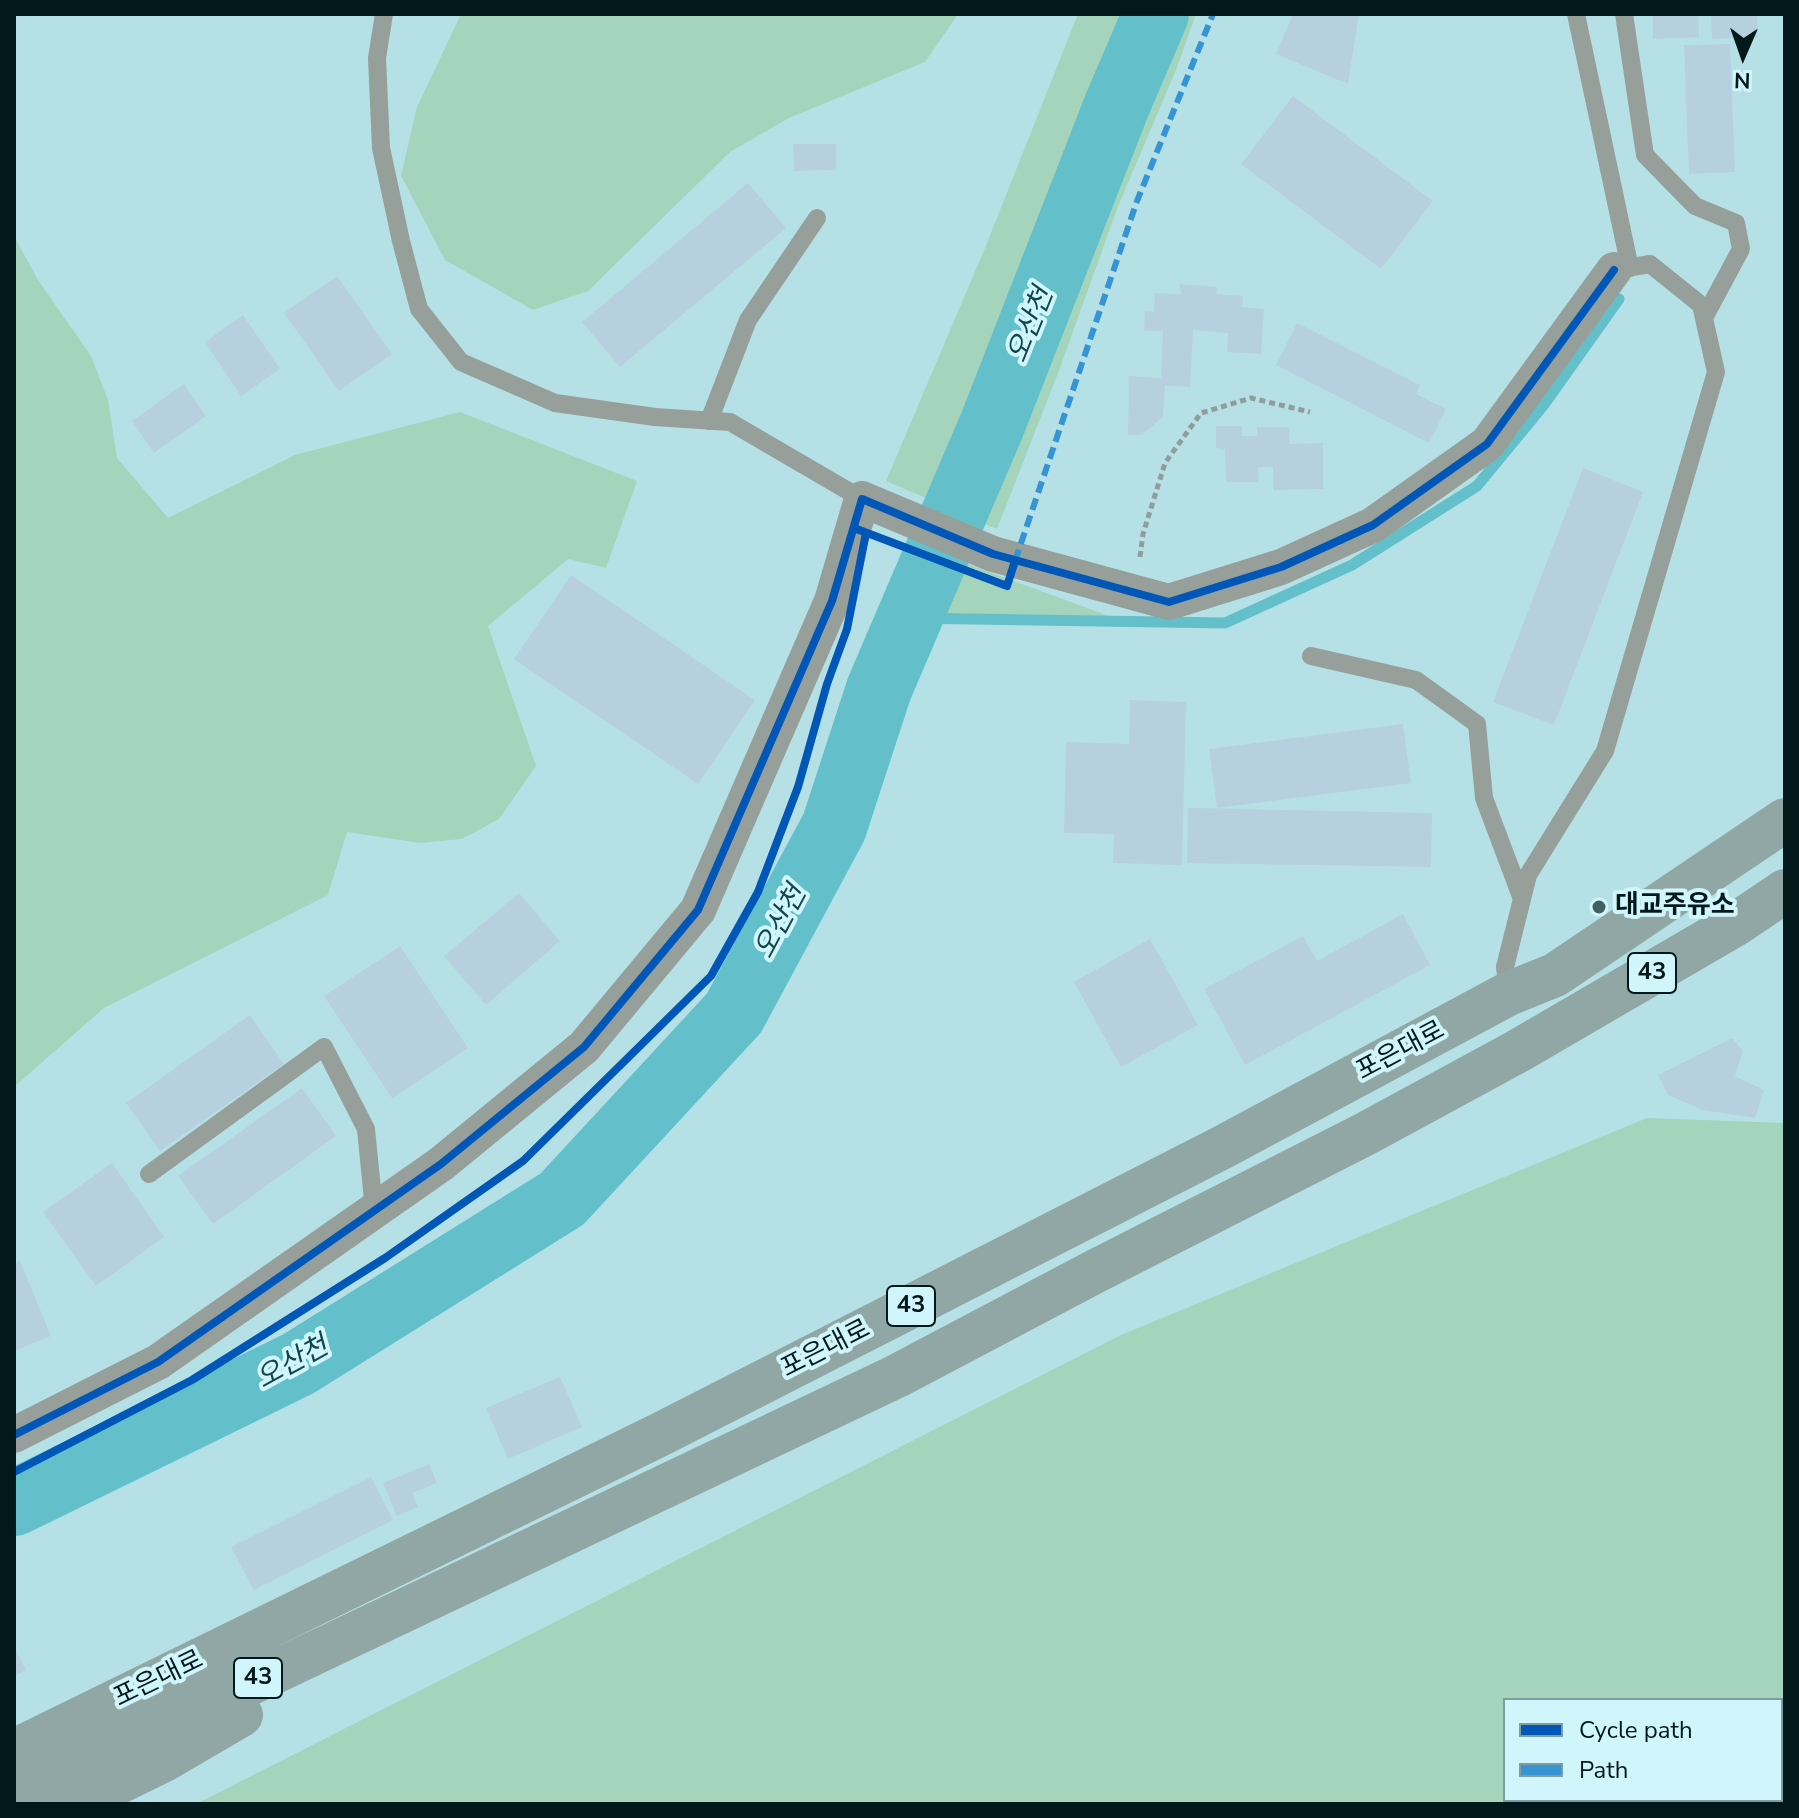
<!DOCTYPE html>
<meta charset="utf-8">
<style>
body{margin:0}
#map{position:relative;width:1799px;height:1818px;overflow:hidden;background:#b5e1e6;font-family:"Nunito Sans",sans-serif}
canvas{display:block}
.frame{position:absolute;inset:0;border:16px solid #02181b;pointer-events:none}
.legend{position:absolute;left:1503px;top:1698px;width:280px;height:104px;box-sizing:border-box;background:#d0f6fb;border:2px solid #7e9da1;margin:0;padding:10px 14px;list-style:none;font-size:24px;color:#02181b}
.legend li{display:flex;align-items:center;gap:16px;height:40px}
.legend b{width:40px;border:2px solid #7e9da1}
.north{position:absolute;left:1703px;top:16px;width:80px;height:80px;-webkit-text-stroke:6px #d0f6fb;paint-order:stroke;rotate:182deg;font-size:22px;font-weight:700;line-height:32px;text-align:center;color:#02181b}
.north::after{content:'';display:block;margin:auto;width:28px;height:36px;background:#02181b;clip-path:polygon(50% 0,100% 100%,50% 72%,0 100%)}
</style>
<div id="map">
<canvas width="1799" height="1818"></canvas>
<div class="frame"></div>
<ul class="legend">
<li><b style="height:10px;background:#0057b8"></b>Cycle path</li>
<li><b style="height:10px;background:#3693d4"></b>Path</li>
</ul>
<div class="north">N</div>
</div>
<script>
const context = document.querySelector('canvas').getContext('2d');
context.lineJoin = 'round';
function paint(path, color) { context.fillStyle = color; context.fill(path, 'evenodd'); }
const toPath = rows => new Path2D(rows.map(r => 'M' + r).join(''));
function strokePath(path, color, width, dash) { context.strokeStyle = color; context.lineWidth = width; context.lineCap = dash ? 'butt' : 'round'; context.setLineDash(dash || []); context.stroke(path); }
function drawText(font, color, halo, rows, align = 'center') {
  context.font = font + ' "Nunito Sans","Noto Sans KR",sans-serif'; context.lineWidth = 8; context.setLineDash([]); context.textBaseline = 'middle'; context.strokeStyle = halo; context.fillStyle = color; for (const [text, x, y, turn = 0] of rows) {
    context.save(); context.translate(x, y); context.rotate((+turn || 0) * Math.PI / 180); context.textAlign = isNaN(turn) ? turn : align; if (halo) context.strokeText(text, 0, 0); context.fillText(text, 0, 0); context.restore();
  }
}
paint(toPath([
 [461,14,958,14,925,62,789,118,730,152,588,291,533,310,445,260,401,176,417,107],
 [1078,14,1146,14,945,506,886,481,985,248],
 [1163,14,1196,14,1176,70,1117,209,1060,368,997,529,967,517,1123,106],
 [14,236,38,280,91,356,108,400,117,458,168,518,295,455,460,412,637,481,606,568,568,559,488,626,536,766,499,819,462,839,420,843,347,832,328,895,104,1008,14,1087],
 [943,555,1109,616,917,613],
 [1647,1118,1785,1123,1785,1804,196,1804,1121,1335],
 [1781,1700,1781,1800,1505,1800,1505,1700]
]), '#a5d4bd');
strokePath(toPath([
 [909,618,1225,623,1352,565,1477,486,1543,406,1619,299]
]), '#63c0cb', 11);
strokePath(toPath([
 [14,1503,298,1364,562,1199,734,1013,834,827,879,689,992,425,1117,105,1156,14]
]), '#63c0cb', 66);
paint(toPath([
 [1293,14,1359,14,1348,84,1276,54],
 [1653,14,1698,14,1699,37,1653,39],
 [1711,14,1757,14,1758,37,1712,39],
 [1730,44,1735,172,1689,174,1684,45],
 [1293,96,1433,201,1381,269,1241,164],
 [793,144,836,144,836,170,794,171],
 [748,183,786,228,620,367,582,322],
 [337,276,392,354,339,391,284,313],
 [1179,284,1217,287,1216,294,1243,296,1242,307,1264,309,1261,354,1227,352,1228,333,1193,330,1190,387,1165,386,1163,417,1142,435,1128,435,1129,376,1161,378,1163,331,1144,331,1145,311,1154,312,1155,293,1182,294],
 [243,315,280,369,241,396,205,342],
 [1297,323,1420,385,1416,394,1446,409,1429,443,1276,365],
 [184,384,206,416,154,453,132,421],
 [1216,426,1242,426,1242,436,1257,436,1257,427,1289,427,1289,444,1323,443,1323,489,1273,490,1273,467,1258,467,1258,482,1226,482,1225,449,1216,448],
 [1583,468,1643,492,1554,725,1493,702],
 [571,575,755,700,698,784,514,659],
 [1130,700,1186,702,1182,865,1113,863,1114,834,1064,833,1066,742,1129,744],
 [1403,724,1411,783,1217,808,1209,749],
 [1188,808,1432,813,1431,867,1187,863],
 [519,893,560,941,486,1005,444,956],
 [1403,914,1430,965,1245,1065,1204,989,1303,936,1317,961],
 [1150,939,1198,1025,1121,1067,1074,982],
 [400,946,468,1048,392,1098,324,996],
 [250,1015,284,1064,160,1151,126,1103],
 [1732,1038,1743,1051,1735,1076,1764,1090,1755,1118,1703,1110,1668,1095,1658,1075],
 [302,1088,336,1136,213,1224,178,1176],
 [112,1163,164,1237,96,1286,43,1212],
 [20,1261,51,1336,14,1351,14,1263],
 [560,1377,582,1427,508,1459,486,1408],
 [429,1464,437,1483,412,1493,418,1507,397,1516,383,1483],
 [371,1477,393,1520,254,1590,231,1547],
 [14,1647,26,1670,14,1677]
]), '#b7d0df');
strokePath(toPath([
 [1140,557,1143,534,1165,463,1201,413,1251,398,1310,412]
]), '#919d9a', 5, [6, 4]);
strokePath(toPath([
 [384,14,377,58,381,148,401,241,419,309,461,362,555,403,655,417,730,422,862,499],
 [1576,14,1630,268],
 [1624,14,1645,155,1695,206,1736,223,1741,249,1704,318],
 [709,421,748,320,817,218],
 [1311,656,1416,680,1477,724,1484,798,1522,899],
 [1508,994,1505,967,1528,875,1605,751,1716,372,1701,305,1650,264,1614,270],
 [149,1174,324,1047,366,1129,374,1210]
]), '#969f99', 18);
strokePath(toPath([
 [14,1435,158,1362,441,1164,584,1047,698,910,832,601,862,499,993,554,1169,602,1281,567,1373,525,1487,444,1614,270]
]), '#969f99', 36);
strokePath(toPath([
 [14,1751,661,1434,1223,1147,1508,994,1555,975,1785,820],
 [14,1796,897,1376,1094,1272,1367,1133,1518,1051,1736,924,1785,891],
 [74,1804,164,1760,241,1715]
]), '#90a7a5', 44);
strokePath(toPath([
 [1015,561,1137,201,1213,14]
]), '#3693d4', 6, [12, 6]);
strokePath(toPath([
 [854,528,1007,586,1015,561],
 [14,1435,158,1362,441,1164,584,1047,698,910,832,601,862,499,993,554,1169,602,1281,567,1373,525,1487,444,1614,270],
 [14,1472,192,1380,385,1258,523,1161,711,976,758,892,798,787,827,684,847,629,866,533]
]), '#0057b8', 8);
for (const [x, y, r, color] of [
 [1599,907,8,"#415e62"]
]) { const dot = new Path2D(); dot.arc(x, y, r, 0, 2 * Math.PI); context.fillStyle = color; context.fill(dot); strokePath(dot, '#d0f6fb', 3); }
for (const [x, y, w] of [
 [1652,973,48],
 [911,1306,48],
 [258,1678,48]
]) { const box = new Path2D(); box.roundRect(x - w / 2, y - 20, w, 40, 6); context.fillStyle = '#d0f6fb'; context.fill(box); strokePath(box, '#02181b', 2); }
drawText('bold 24px', '#02181b', null, [
 ["43",1652,973],
 ["43",911,1306],
 ["43",258,1678]
]);
drawText('bold 26px', '#02181b', '#d0f6fb', [
 ["대교주유소",1615,907]
], 'left');
drawText('26px', '#02181b', '#d0f6fb', [
 ["포은대로",1401,1052,-28],
 ["포은대로",826,1350,-27],
 ["포은대로",159,1680,-26]
]);
drawText('italic 28px', '#12454b', '#d0f6fb', [
 ["오산천",1032,326,-68],
 ["오산천",782,923,-62],
 ["오산천",293,1364,-29]
]);
</script>
